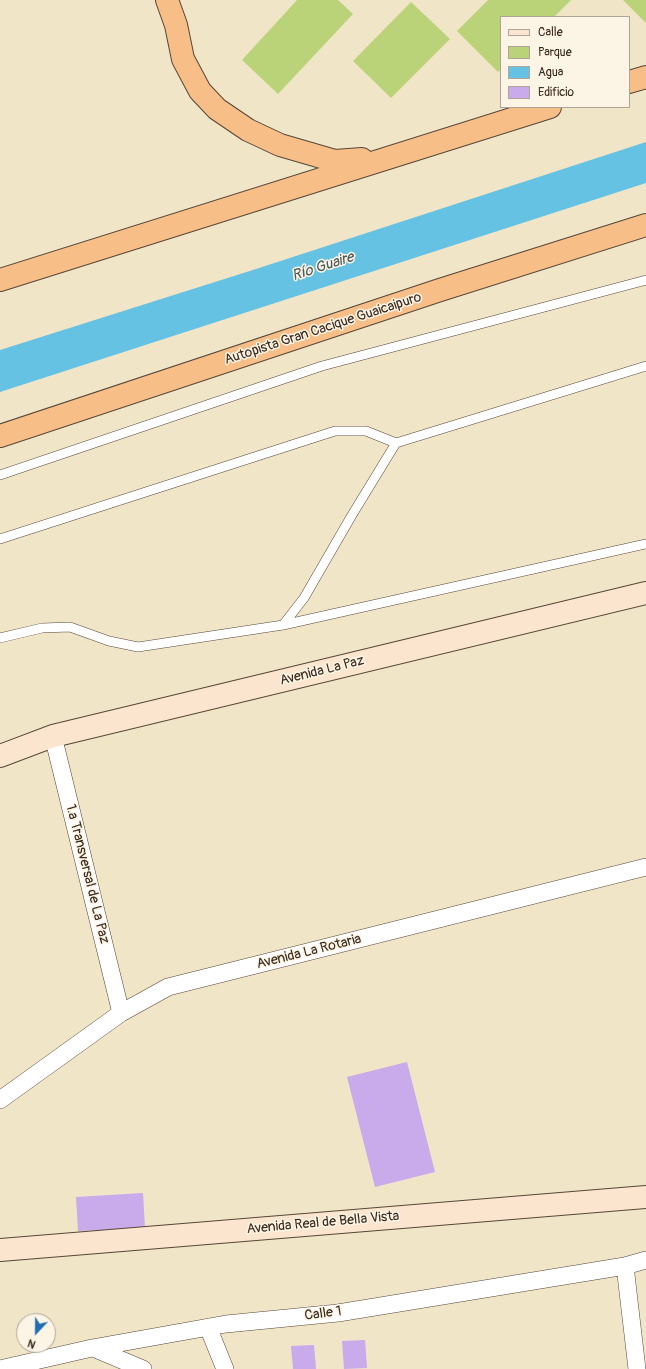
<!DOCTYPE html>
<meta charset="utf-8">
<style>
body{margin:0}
#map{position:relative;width:646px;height:1369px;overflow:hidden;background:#f1e5c8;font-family:Pangolin,sans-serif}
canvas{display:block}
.legend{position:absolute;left:500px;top:16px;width:130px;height:92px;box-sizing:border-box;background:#fcf5e5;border:1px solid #afa495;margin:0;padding:5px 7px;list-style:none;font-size:12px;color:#3b2a1e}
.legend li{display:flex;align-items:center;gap:8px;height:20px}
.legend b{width:20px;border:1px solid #afa495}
.north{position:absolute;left:16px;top:1313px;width:40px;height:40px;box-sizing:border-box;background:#fcf5e5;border:1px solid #afa495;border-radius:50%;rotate:202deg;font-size:11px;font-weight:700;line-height:16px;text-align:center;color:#3b2a1e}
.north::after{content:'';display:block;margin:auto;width:14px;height:18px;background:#1f6fb2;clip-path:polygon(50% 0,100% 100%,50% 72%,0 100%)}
</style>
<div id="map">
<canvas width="646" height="1369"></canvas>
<ul class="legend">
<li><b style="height:5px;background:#fce5cf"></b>Calle</li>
<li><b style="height:11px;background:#bbd378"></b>Parque</li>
<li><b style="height:11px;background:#65c2e3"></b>Agua</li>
<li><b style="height:11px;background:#c9aaea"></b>Edificio</li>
</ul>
<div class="north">N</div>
</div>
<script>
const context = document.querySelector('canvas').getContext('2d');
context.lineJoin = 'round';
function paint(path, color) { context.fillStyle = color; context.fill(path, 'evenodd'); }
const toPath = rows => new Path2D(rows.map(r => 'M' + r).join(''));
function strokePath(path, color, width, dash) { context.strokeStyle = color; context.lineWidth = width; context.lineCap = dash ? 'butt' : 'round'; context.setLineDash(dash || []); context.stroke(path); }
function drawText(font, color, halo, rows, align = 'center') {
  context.font = font + ' Pangolin,sans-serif'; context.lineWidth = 3; context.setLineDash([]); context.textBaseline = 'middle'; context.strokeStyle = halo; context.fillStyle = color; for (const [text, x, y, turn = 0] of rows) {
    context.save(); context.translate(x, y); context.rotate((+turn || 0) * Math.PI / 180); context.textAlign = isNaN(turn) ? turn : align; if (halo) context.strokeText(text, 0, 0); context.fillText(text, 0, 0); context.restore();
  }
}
paint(toPath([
 [297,0,338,0,353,14,278,94,242,60],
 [488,0,571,0,554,17,501,17,501,69,498,72,457,31],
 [623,0,646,0,646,23],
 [411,2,450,39,391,98,353,61]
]), '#bbd378');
paint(toPath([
 [646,142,646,183,0,392,0,350,256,269]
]), '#65c2e3');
paint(toPath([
 [407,1062,435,1172,375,1187,347,1077],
 [143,1193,145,1228,78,1231,76,1197],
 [365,1340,367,1368,344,1369,342,1341],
 [314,1345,316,1369,293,1369,291,1346]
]), '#c9aaea');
const lane = toPath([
 [396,443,352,515,304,598,283,625,646,544],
 [0,475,322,366,646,280],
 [0,539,335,431,366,431,396,443,646,366],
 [0,638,42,628,70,627,109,641,138,647,283,625]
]);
const street = toPath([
 [53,736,121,1013],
 [0,1100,121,1013,168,987,646,867],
 [625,1266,637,1369],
 [208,1327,225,1369],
 [93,1348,143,1369],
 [0,1369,92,1348,226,1324,338,1313,625,1266,646,1260]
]);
const secondary = toPath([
 [0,756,53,736,646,593],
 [0,1250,646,1197]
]);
const highway = toPath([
 [167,0,176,25,183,59,200,91,217,109,248,130,280,145,335,161,362,159],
 [629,82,646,77],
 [0,280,550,107],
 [0,436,440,290,646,225]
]);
strokePath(lane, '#564638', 10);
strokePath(street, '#564638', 18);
strokePath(secondary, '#564638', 24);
strokePath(highway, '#564638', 24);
strokePath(lane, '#fff', 9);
strokePath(street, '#fff', 17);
strokePath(secondary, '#fce5cf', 22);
strokePath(highway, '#f7be88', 22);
drawText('14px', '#3b2a1e', '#fcf5e5', [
 ["Autopista Gran Cacique Guaicaipuro",323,329,-18],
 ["Avenida La Paz",322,671,-14],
 ["1.ª Transversal de La Paz",87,874,76],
 ["Avenida La Rotaria",309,952,-14],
 ["Avenida Real de Bella Vista",323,1223,-5],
 ["Calle 1",323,1314,-7]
]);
drawText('italic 15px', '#485859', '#fcf5e5', [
 ["Río Guaire",323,267,-18]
]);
</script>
